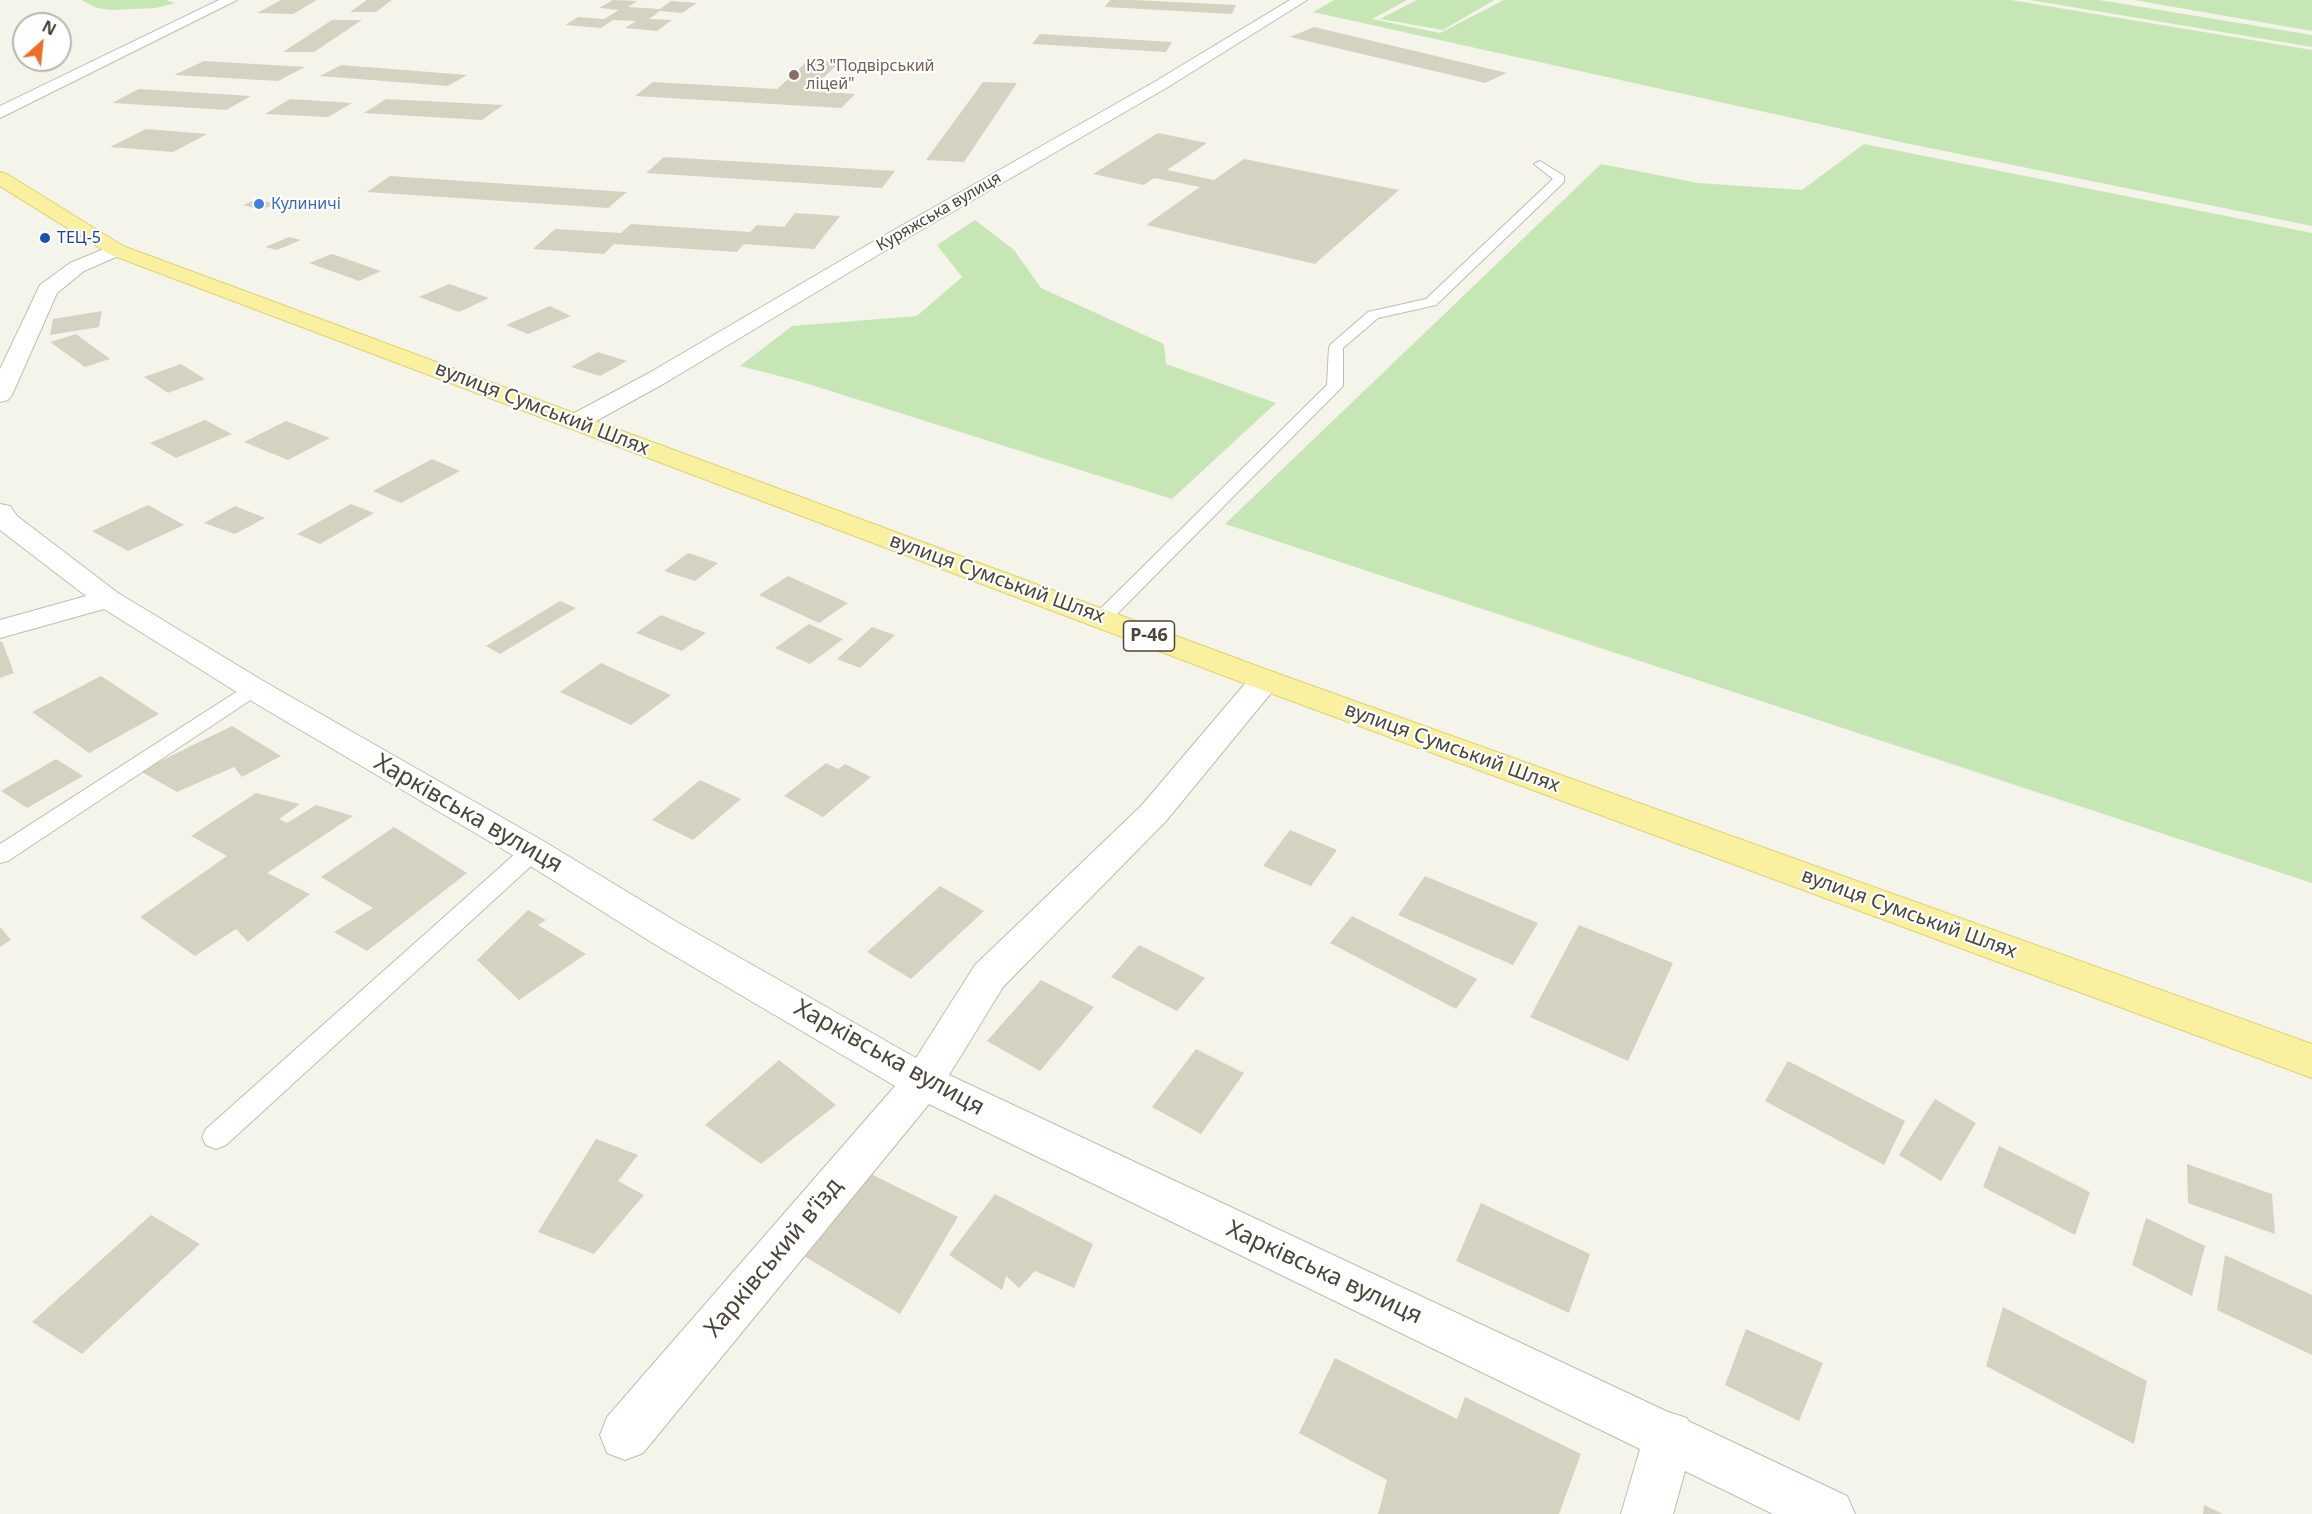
<!DOCTYPE html>
<meta charset="utf-8">
<style>
body{margin:0}
#map{position:relative;width:2312px;height:1514px;overflow:hidden;background:#f5f4eb;font-family:"Noto Sans",sans-serif}
canvas{display:block}
.north{position:absolute;left:12px;top:12px;width:60px;height:60px;box-sizing:border-box;background:#fff;border:2px solid #b6b5b0;border-radius:50%;rotate:27deg;font-size:16px;font-weight:700;line-height:24px;text-align:center;color:#494639}
.north::after{content:'';display:block;margin:auto;width:21px;height:27px;background:#ef6d28;clip-path:polygon(50% 0,100% 100%,50% 72%,0 100%)}
</style>
<div id="map">
<canvas width="2312" height="1514"></canvas>
<div class="north">N</div>
</div>
<script>
const context = document.querySelector('canvas').getContext('2d');
context.lineJoin = 'round';
function paint(path, color) { context.fillStyle = color; context.fill(path, 'evenodd'); }
const toPath = rows => new Path2D(rows.map(r => 'M' + r).join(''));
function strokePath(path, color, width, dash) { context.strokeStyle = color; context.lineWidth = width; context.lineCap = dash ? 'butt' : 'round'; context.setLineDash(dash || []); context.stroke(path); }
function drawText(font, color, halo, rows, align = 'center') {
  context.font = font + ' "Noto Sans",sans-serif'; context.lineWidth = 4.5; context.setLineDash([]); context.textBaseline = 'middle'; context.strokeStyle = halo; context.fillStyle = color; for (const [text, x, y, turn = 0] of rows) {
    context.save(); context.translate(x, y); context.rotate((+turn || 0) * Math.PI / 180); context.textAlign = isNaN(turn) ? turn : align; if (halo) context.strokeText(text, 0, 0); context.fillText(text, 0, 0); context.restore();
  }
}
paint(toPath([
 [81,0,166,0,175,3,156,8,112,10,97,8],
 [1334,0,1407,0,1372,19,1440,33,1504,0,2011,0,2312,50,2312,226,1905,143,1313,12],
 [1417,0,1494,0,1443,30,1380,19],
 [2030,0,2099,0,2312,35,2312,47],
 [2134,0,2312,0,2312,31],
 [1864,144,2312,233,2312,883,1225,524,1601,164,1698,183,1802,190],
 [975,220,1014,250,1041,288,1164,344,1166,364,1276,403,1172,499,802,382,740,366,792,326,917,316,962,277,937,245]
]), '#c7e6b6');
paint(toPath([
 [281,0,317,0,293,14,257,13],
 [367,0,392,0,376,12,350,12],
 [613,0,637,1,628,7,660,9,671,1,697,3,682,13,660,11,649,19,672,20,657,31,625,28,636,21,613,20,601,28,565,25,578,17,604,19,619,10,599,8],
 [1110,0,1134,0,1236,5,1232,14,1105,7],
 [332,20,362,20,314,52,283,52],
 [1314,27,1507,73,1485,83,1290,37],
 [1040,34,1172,42,1166,52,1032,44],
 [809,60,840,62,809,91,855,94,841,108,635,96,653,82,777,89],
 [204,61,305,67,278,81,174,75],
 [341,65,467,75,448,86,320,76],
 [983,82,1017,83,964,162,926,160],
 [139,89,251,96,226,110,112,103],
 [290,99,352,103,328,117,265,114],
 [386,99,503,105,482,120,364,113],
 [146,129,207,134,173,152,110,147],
 [1158,133,1207,143,1167,170,1214,180,1244,159,1399,190,1315,264,1146,225,1200,187,1154,178,1144,185,1093,174],
 [664,157,895,171,882,188,646,173],
 [390,176,627,192,608,208,367,192],
 [257,199,276,204,261,210,243,205],
 [795,213,840,216,814,249,744,244,737,252,614,244,604,254,533,249,555,229,621,233,631,224,750,232,757,225,784,227],
 [289,237,301,240,277,250,265,247],
 [332,254,381,271,359,281,309,263],
 [449,284,489,298,459,312,419,297],
 [550,306,571,316,528,334,506,325],
 [102,311,99,327,50,335,53,319],
 [76,334,110,359,85,367,50,342],
 [598,352,627,361,600,376,571,367],
 [181,364,205,379,168,393,144,377],
 [205,420,232,434,176,458,150,443],
 [286,421,330,438,288,460,244,442],
 [432,459,460,471,401,503,373,491],
 [351,504,374,513,320,544,297,534],
 [148,505,184,525,128,551,92,531],
 [235,506,265,518,235,534,204,523],
 [688,553,718,563,695,581,664,571],
 [788,576,848,603,819,623,759,595],
 [560,601,576,608,500,654,486,646],
 [661,615,706,633,682,651,636,633],
 [809,624,843,639,810,664,775,648],
 [872,627,895,635,860,668,837,659],
 [2,641,14,673,0,678,0,642],
 [601,663,671,695,631,725,560,692],
 [101,676,159,714,89,753,32,712],
 [232,726,281,756,242,777,234,767,177,792,140,771],
 [56,759,83,776,27,808,1,791],
 [826,763,838,769,845,764,871,777,823,817,784,796],
 [700,780,741,799,693,840,652,820],
 [256,793,300,804,279,819,287,823,316,805,353,816,267,873,310,894,248,942,236,929,195,956,140,917,227,856,191,836],
 [394,827,467,873,367,951,334,932,373,908,321,877],
 [1290,830,1337,850,1311,886,1263,866],
 [1425,876,1538,923,1513,965,1398,915],
 [940,886,984,911,911,979,867,952],
 [528,910,546,920,538,925,586,954,519,1000,477,960],
 [1352,916,1477,979,1456,1009,1330,943],
 [1579,925,1673,963,1628,1061,1530,1017],
 [0,927,11,940,0,947],
 [1139,945,1205,978,1177,1011,1111,977],
 [1041,980,1094,1007,1040,1071,987,1041],
 [1196,1049,1244,1073,1201,1134,1152,1107],
 [779,1060,836,1105,761,1164,705,1125],
 [1788,1061,1905,1121,1884,1165,1765,1101],
 [1935,1099,1976,1123,1941,1181,1899,1155],
 [596,1139,638,1155,618,1181,644,1195,594,1254,538,1232],
 [1999,1146,2090,1192,2075,1235,1983,1187],
 [2187,1164,2272,1194,2275,1234,2188,1203],
 [871,1174,958,1217,900,1314,799,1253],
 [995,1194,1093,1244,1074,1288,1035,1271,1019,1288,1006,1276,1002,1290,949,1255],
 [1481,1203,1590,1254,1569,1313,1456,1261],
 [151,1215,200,1244,82,1354,32,1322],
 [2146,1218,2205,1246,2192,1296,2132,1265],
 [2225,1255,2312,1295,2312,1355,2217,1310],
 [2003,1307,2147,1381,2134,1444,1986,1366],
 [1746,1329,1823,1363,1799,1421,1725,1385],
 [1335,1358,1457,1419,1465,1397,1581,1454,1559,1514,1378,1514,1387,1480,1299,1433],
 [2204,1505,2223,1514,2203,1514]
]), '#d6d2c1');
const lane = toPath([
 [1540,161,1564,176,1564,182,1436,305,1378,318,1343,348,1343,386,1340,389,1109,622,1095,622,1093,618,1095,614,1327,385,1329,347,1331,344,1368,312,1426,299,1553,179,1534,164,1540,161],
 [254,683,261,685,264,689,261,693,8,861,0,863,0,844,247,685,254,683],
 [533,843,541,845,544,851,541,857,226,1145,216,1149,206,1145,202,1137,206,1129,525,845,533,843]
]);
const street = toPath([
 [219,0,237,0,0,118,0,106,219,0],
 [1290,0,1307,0,1168,87,878,255,665,383,585,427,576,429,567,427,564,422,567,417,649,373,864,247,1156,81,1290,0],
 [116,244,123,246,126,250,123,254,84,271,57,293,12,395,8,400,0,402,0,369,40,285,70,263,116,244],
 [0,504,10,506,17,516,118,593,265,682,545,842,677,922,916,1058,975,965,1142,805,1254,673,1265,670,1276,673,1281,680,1276,687,1166,821,1003,987,949,1075,1668,1412,1687,1418,1688,1421,1847,1496,1855,1514,1773,1514,1685,1471,1673,1514,1621,1514,1640,1449,929,1104,643,1453,625,1460,607,1453,600,1435,607,1417,895,1086,651,942,521,860,243,696,104,609,0,638,0,620,86,596,0,530,0,504]
]);
const primary = toPath([
 [0,172,7,174,123,246,1276,673,2312,1044,2312,1078,1254,687,109,254,0,186,0,172]
]);
strokePath(lane, '#c0bdae', 2);
strokePath(street, '#c0bdae', 2);
strokePath(primary, '#ded36f', 2);
paint(lane, '#fff');
paint(street, '#fff');
paint(primary, '#f9f1a0');
for (const [x, y, r, color] of [
 [794,75,6,"#8d6e63"],
 [259,204,6,"#3f7fe0"],
 [45,238,6,"#1a4fb4"]
]) { const dot = new Path2D(); dot.arc(x, y, r, 0, 2 * Math.PI); context.fillStyle = color; context.fill(dot); strokePath(dot, '#fff', 2); }
drawText('16px', '#785e54', '#fff', [
 ["КЗ \"Подвірський",806,66],
 ["ліцей\"",806,84]
], 'left');
drawText('16px', '#366cbe', '#fff', [
 ["Кулиничі",271,204]
], 'left');
drawText('16px', '#494639', '#fff', [
 ["Куряжська вулиця",939,212,-30]
]);
drawText('16px', '#164399', '#fff', [
 ["ТЕЦ-5",57,238]
], 'left');
for (const [x, y, w] of [
 [1149,636,51]
]) { const box = new Path2D(); box.roundRect(x - w / 2, y - 15, w, 30, 4.5); context.fillStyle = '#fff'; context.fill(box); strokePath(box, '#494639', 1.5); }
drawText('bold 18px', '#494639', null, [
 ["Р-46",1149,636]
]);
drawText('20px', '#494639', '#fff', [
 ["вулиця Сумський Шлях",542,409,21],
 ["вулиця Сумський Шлях",997,579,20],
 ["вулиця Сумський Шлях",1452,748,20],
 ["вулиця Сумський Шлях",1909,914,20]
]);
drawText('24px', '#494639', '#fff', [
 ["Харківська вулиця",468,814,30],
 ["Харківська вулиця",889,1058,29],
 ["Харківський в’їзд",774,1258,-50],
 ["Харківська вулиця",1324,1273,25]
]);
</script>
